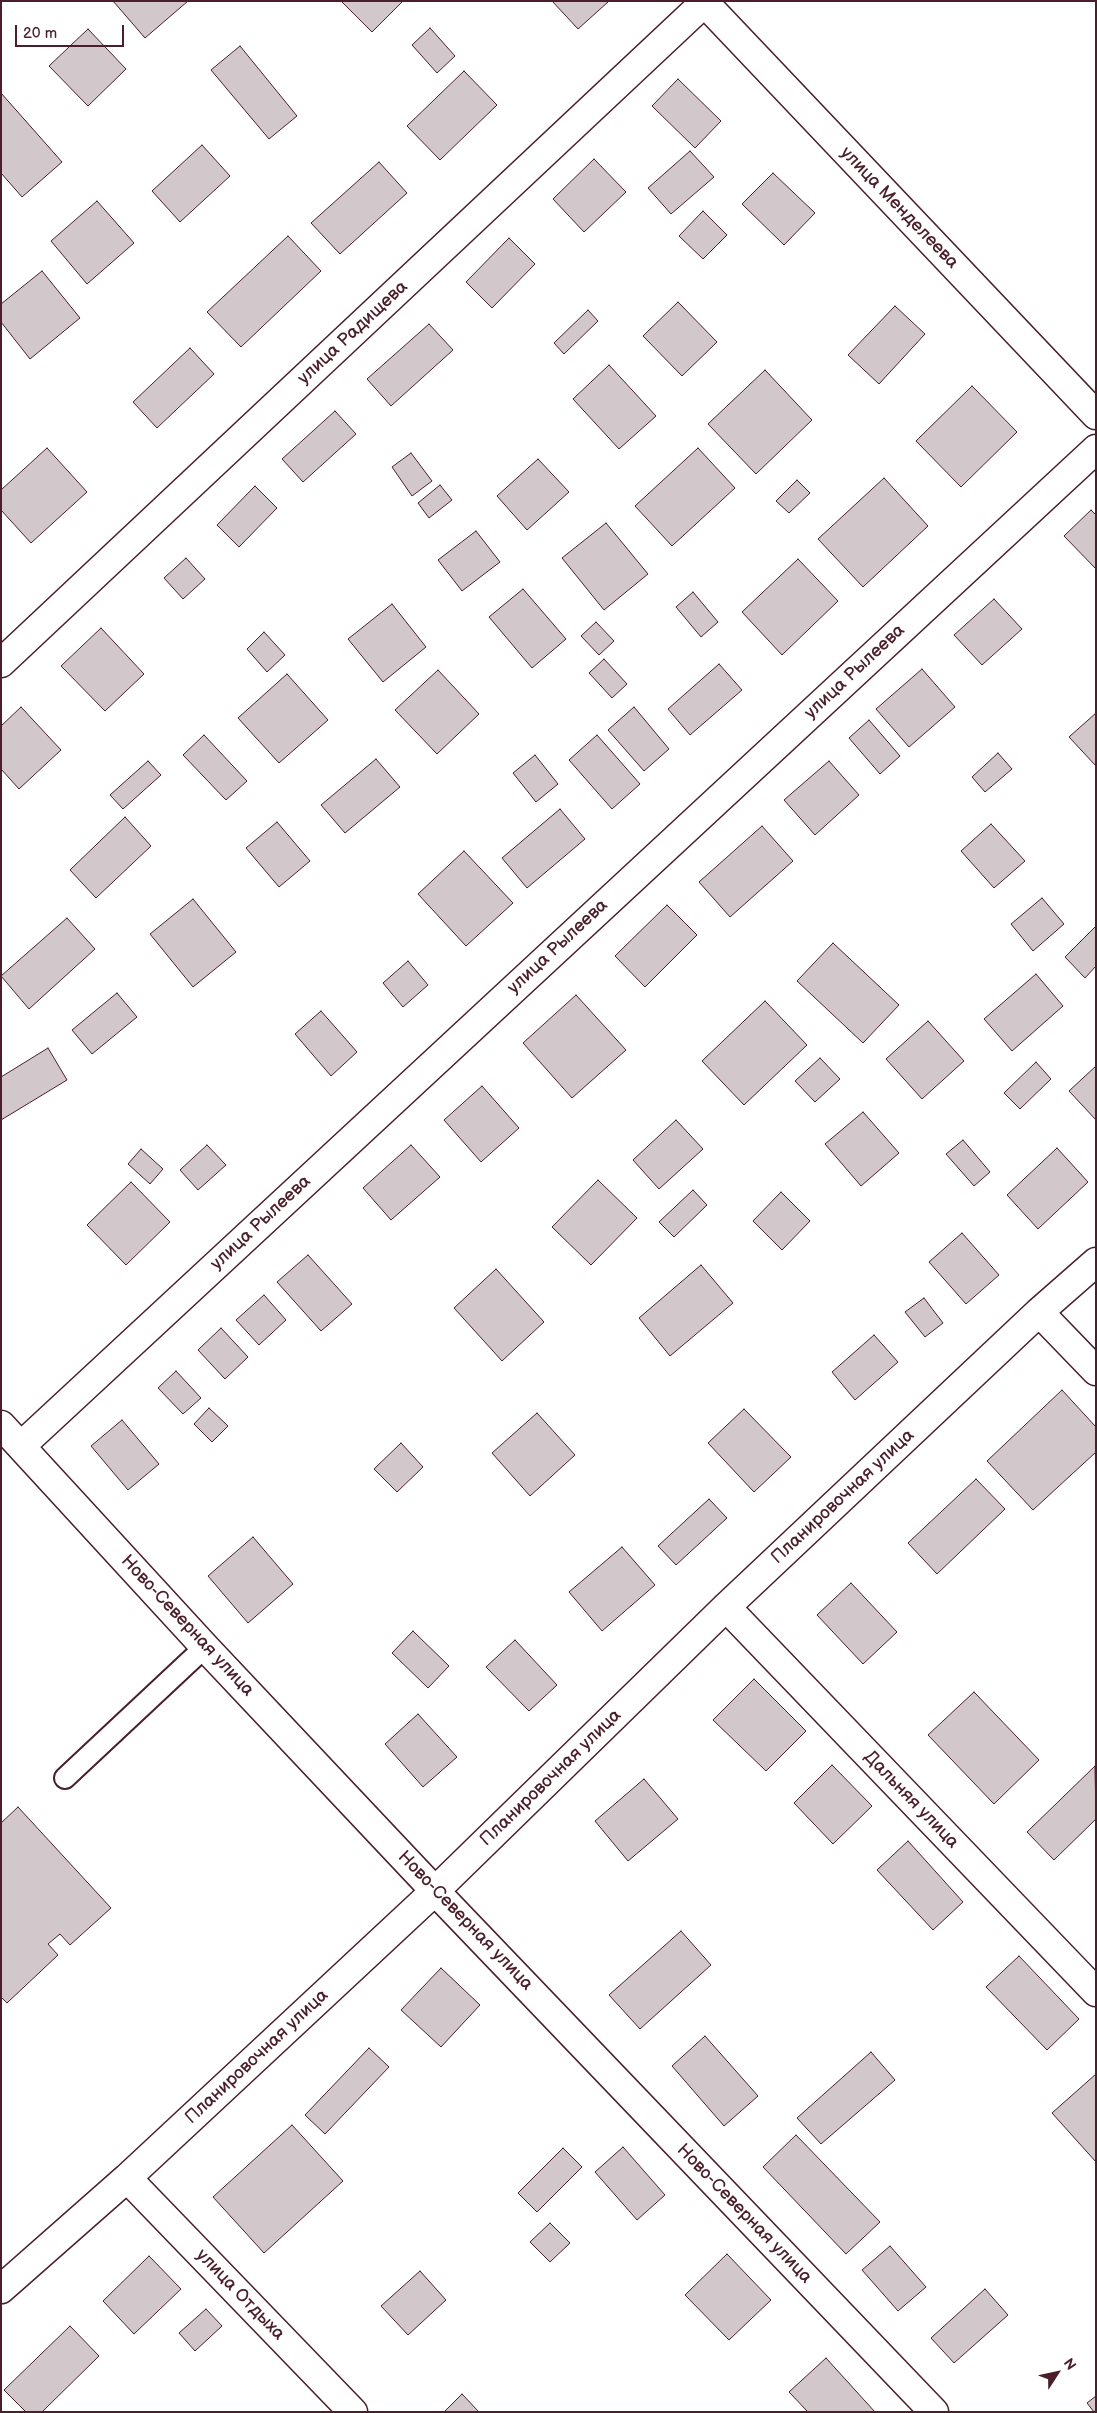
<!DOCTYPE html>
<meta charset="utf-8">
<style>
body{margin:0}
#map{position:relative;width:1097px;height:2413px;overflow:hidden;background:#fff;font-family:"Balsamiq Sans",sans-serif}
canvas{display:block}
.frame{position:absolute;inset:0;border:2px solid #4a1f2b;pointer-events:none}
.north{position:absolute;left:1032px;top:2348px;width:50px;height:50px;-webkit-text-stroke:4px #fff;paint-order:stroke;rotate:55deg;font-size:14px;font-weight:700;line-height:20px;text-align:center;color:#4a1f2b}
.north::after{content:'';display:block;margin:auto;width:18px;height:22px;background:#4a1f2b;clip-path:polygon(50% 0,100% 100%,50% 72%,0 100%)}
.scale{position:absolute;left:15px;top:25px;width:109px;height:22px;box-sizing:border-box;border:2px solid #4a1f2b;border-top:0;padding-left:6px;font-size:15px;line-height:18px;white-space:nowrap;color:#4a1f2b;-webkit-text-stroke:4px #fff;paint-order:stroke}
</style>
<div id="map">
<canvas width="1097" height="2413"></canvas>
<div class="frame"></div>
<div class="north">N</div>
<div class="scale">20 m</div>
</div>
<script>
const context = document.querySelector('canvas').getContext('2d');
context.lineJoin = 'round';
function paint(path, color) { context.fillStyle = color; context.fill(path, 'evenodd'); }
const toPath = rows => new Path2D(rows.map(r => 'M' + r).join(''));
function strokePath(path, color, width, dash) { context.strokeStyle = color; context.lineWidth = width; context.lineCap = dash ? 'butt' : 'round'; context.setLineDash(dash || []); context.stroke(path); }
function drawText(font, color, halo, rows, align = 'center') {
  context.font = font + ' "Balsamiq Sans",sans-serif'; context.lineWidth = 5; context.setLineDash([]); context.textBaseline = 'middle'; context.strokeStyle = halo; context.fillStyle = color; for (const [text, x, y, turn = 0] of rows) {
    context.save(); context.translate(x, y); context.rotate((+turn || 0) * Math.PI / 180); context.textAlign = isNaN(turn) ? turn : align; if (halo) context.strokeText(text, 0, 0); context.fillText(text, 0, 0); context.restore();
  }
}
const building = toPath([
 [113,1,188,1,145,38,113,1],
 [341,1,403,1,372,32,341,1],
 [552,1,607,1,608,2,578,29,552,1],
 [430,28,455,56,437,73,412,45,430,28],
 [88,29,126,69,88,106,49,66,88,29],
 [240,46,297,116,269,139,211,70,240,46],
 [464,71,497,105,440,160,407,126,464,71],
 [678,79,721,121,695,148,652,106,678,79],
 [1,93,62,162,22,197,1,173,1,93],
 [202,145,230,176,180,222,152,191,202,145],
 [690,151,714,177,671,214,648,188,690,151],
 [594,159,626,192,584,232,553,199,594,159],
 [379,162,407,193,340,254,311,223,379,162],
 [773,173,815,213,784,245,742,204,773,173],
 [97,201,134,243,87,284,51,241,97,201],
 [703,211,727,235,703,259,679,236,703,211],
 [288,236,321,271,241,347,207,312,288,236],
 [509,238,535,264,492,308,466,282,509,238],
 [42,271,80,318,30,359,1,322,1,304,42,271],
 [678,302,717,342,682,376,643,336,678,302],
 [895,306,925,334,879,384,848,355,895,306],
 [588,310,598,321,564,354,554,343,588,310],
 [429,324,453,350,391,406,367,379,429,324],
 [190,348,214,374,157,428,133,402,190,348],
 [609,365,656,416,619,449,573,399,609,365],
 [765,370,812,420,756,474,708,424,765,370],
 [972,386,1017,432,961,487,916,441,972,386],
 [335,411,356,434,303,482,282,459,335,411],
 [47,448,87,492,31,543,1,510,1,490,47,448],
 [698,448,735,488,672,546,635,506,698,448],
 [411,453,432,481,412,496,392,467,411,453],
 [538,459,569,492,527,530,497,496,538,459],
 [884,478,928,526,863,587,818,539,884,478],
 [797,480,810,493,789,513,776,501,797,480],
 [440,485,452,500,429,518,418,503,440,485],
 [255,486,277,508,239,547,217,525,255,486],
 [1091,510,1096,515,1096,569,1064,536,1091,510],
 [606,523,648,574,604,610,562,558,606,523],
 [476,531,500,562,462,591,438,560,476,531],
 [186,558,205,579,183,599,164,578,186,558],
 [798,559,838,601,782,655,742,612,798,559],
 [523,589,566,639,532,668,489,617,523,589],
 [693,592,718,622,701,637,676,607,693,592],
 [994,599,1022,629,982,665,954,635,994,599],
 [392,604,426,647,383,682,348,639,392,604],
 [596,622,614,641,599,655,581,636,596,622],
 [101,628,144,674,105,711,61,666,101,628],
 [264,632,285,655,267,672,247,649,264,632],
 [604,659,627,684,612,698,589,673,604,659],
 [719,664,742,690,690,735,668,709,719,664],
 [922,669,955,707,909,747,876,709,922,669],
 [438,670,479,714,437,754,395,710,438,670],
 [287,674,328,720,279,763,238,718,287,674],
 [21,707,61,750,19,789,1,769,1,726,21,707],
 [634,707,669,749,644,771,608,730,634,707],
 [1096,713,1096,766,1069,737,1096,713],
 [869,720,900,756,880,774,849,738,869,720],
 [204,735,247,781,226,800,183,755,204,735],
 [597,735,640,784,612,809,569,760,597,735],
 [998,753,1012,769,985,792,972,777,998,753],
 [535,755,558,784,536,802,513,773,535,755],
 [376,759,400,787,345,833,321,805,376,759],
 [148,761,161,775,123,809,110,795,148,761],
 [829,761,859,795,815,835,784,800,829,761],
 [560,809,585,839,527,888,502,858,560,809],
 [125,817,151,846,96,898,70,870,125,817],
 [277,822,310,861,279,887,246,848,277,822],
 [991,824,1025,861,994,888,961,851,991,824],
 [762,826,793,861,730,917,699,882,762,826],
 [464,851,513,903,466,946,418,894,464,851],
 [1042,898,1064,924,1033,951,1011,924,1042,898],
 [193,899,236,952,193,987,150,934,193,899],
 [667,905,697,935,645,987,615,956,667,905],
 [67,918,95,949,29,1009,1,976,67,918],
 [1096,926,1096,966,1085,978,1065,957,1096,926],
 [833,943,899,1005,863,1043,797,981,833,943],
 [408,961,428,985,403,1007,383,983,408,961],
 [1036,974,1063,1006,1012,1051,984,1019,1036,974],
 [117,993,137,1017,92,1054,72,1030,117,993],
 [576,995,626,1050,572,1098,523,1043,576,995],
 [765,1001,807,1045,744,1105,702,1061,765,1001],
 [321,1011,357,1052,331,1076,295,1034,321,1011],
 [928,1021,964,1061,922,1099,886,1059,928,1021],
 [48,1048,67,1080,1,1120,1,1077,48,1048],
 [820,1058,840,1079,815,1102,795,1081,820,1058],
 [1036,1062,1051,1079,1020,1109,1004,1093,1036,1062],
 [1096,1066,1096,1120,1069,1091,1096,1066],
 [482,1086,519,1128,481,1162,444,1120,482,1086],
 [863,1112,899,1153,861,1186,825,1144,863,1112],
 [676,1120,703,1149,659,1189,633,1160,676,1120],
 [963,1140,990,1172,974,1186,946,1154,963,1140],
 [207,1145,226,1165,198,1190,180,1170,207,1145],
 [411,1145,440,1177,391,1220,363,1188,411,1145],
 [1057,1148,1088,1182,1038,1229,1007,1195,1057,1148],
 [141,1149,163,1169,150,1184,128,1164,141,1149],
 [598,1180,637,1218,591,1265,552,1227,598,1180],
 [131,1182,170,1222,126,1265,87,1225,131,1182],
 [693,1190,707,1205,674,1237,659,1222,693,1190],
 [781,1192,810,1221,782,1250,753,1221,781,1192],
 [962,1233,999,1275,966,1304,929,1262,962,1233],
 [308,1255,352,1304,321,1331,277,1282,308,1255],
 [701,1265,733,1303,670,1356,639,1318,701,1265],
 [496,1269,544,1322,502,1361,454,1308,496,1269],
 [264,1295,286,1320,259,1345,236,1320,264,1295],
 [924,1298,943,1323,925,1337,905,1312,924,1298],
 [221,1328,248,1357,225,1379,198,1350,221,1328],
 [874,1335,898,1362,855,1400,832,1372,874,1335],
 [176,1371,201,1398,183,1414,158,1388,176,1371],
 [1062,1390,1096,1427,1096,1452,1033,1510,987,1461,1062,1390],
 [209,1408,228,1426,212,1442,194,1424,209,1408],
 [744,1409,791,1457,754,1492,708,1443,744,1409],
 [537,1413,575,1455,530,1496,492,1453,537,1413],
 [122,1420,159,1464,128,1490,91,1446,122,1420],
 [401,1443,423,1467,397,1492,374,1469,401,1443],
 [976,1479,1005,1509,937,1574,908,1543,976,1479],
 [709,1499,727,1518,676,1565,658,1546,709,1499],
 [253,1537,293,1584,248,1623,208,1576,253,1537],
 [622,1547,655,1585,602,1631,569,1592,622,1547],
 [851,1583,897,1632,863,1664,817,1615,851,1583],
 [413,1631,449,1666,428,1688,392,1653,413,1631],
 [515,1640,557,1685,529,1711,486,1667,515,1640],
 [754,1679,806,1731,766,1771,713,1720,754,1679],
 [974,1692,1039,1760,994,1804,928,1735,974,1692],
 [418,1714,457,1757,423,1787,385,1744,418,1714],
 [832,1765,872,1806,833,1844,794,1803,832,1765],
 [1095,1766,1096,1819,1054,1860,1027,1832,1095,1766],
 [644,1779,678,1819,628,1861,595,1821,644,1779],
 [18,1807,111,1908,70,1945,60,1934,48,1944,58,1955,7,2003,1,1997,1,1823,18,1807],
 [908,1841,963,1902,933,1930,877,1870,908,1841],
 [681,1931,711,1965,640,2029,609,1995,681,1931],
 [1019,1956,1079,2019,1047,2050,986,1987,1019,1956],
 [441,1968,480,2005,441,2047,401,2010,441,1968],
 [705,2036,758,2096,724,2126,672,2066,705,2036],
 [369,2048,389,2067,325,2134,305,2115,369,2048],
 [871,2052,895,2080,821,2144,797,2118,871,2052],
 [1096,2074,1096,2162,1052,2113,1096,2074],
 [292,2125,343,2181,264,2253,213,2197,292,2125],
 [796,2135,880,2222,846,2254,763,2167,796,2135],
 [623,2147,665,2195,637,2220,595,2172,623,2147],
 [563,2148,582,2167,537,2212,518,2193,563,2148],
 [550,2223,570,2243,550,2262,530,2242,550,2223],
 [890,2246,926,2287,898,2311,862,2270,890,2246],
 [727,2254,771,2300,729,2340,685,2295,727,2254],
 [149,2256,181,2289,134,2334,103,2301,149,2256],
 [420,2271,446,2300,408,2335,381,2306,420,2271],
 [985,2289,1008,2315,954,2363,931,2338,985,2289],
 [206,2309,222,2326,195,2351,179,2333,206,2309],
 [70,2326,99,2356,42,2412,26,2412,4,2390,70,2326],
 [826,2358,875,2412,808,2412,789,2392,826,2358],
 [462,2394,479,2412,444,2412,462,2394],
 [1096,2396,1096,2412,1094,2412,1087,2403,1096,2396]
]);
paint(building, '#d2c7cb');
strokePath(building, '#4a1f2b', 1);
const service = toPath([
 [65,1778,205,1647]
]);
const minor = toPath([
 [703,1,1096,415],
 [1,663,704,3],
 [1039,1312,1096,1371],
 [1,1425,205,1647,435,1891,934,2412],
 [21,1446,1096,449],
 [726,1607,1096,1992],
 [127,2178,353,2412],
 [1,2289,127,2178,435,1891,726,1607,1039,1312,1096,1262]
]);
strokePath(service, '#4a1f2b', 24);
strokePath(minor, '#4a1f2b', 31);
strokePath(service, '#fff', 20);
strokePath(minor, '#fff', 28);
drawText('18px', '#4a1f2b', '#fff', [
 ["улица Менделеева",899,208,46],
 ["улица Радищева",353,333,-43],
 ["улица Рылеева",855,672,-43],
 ["улица Рылеева",558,947,-43],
 ["улица Рылеева",261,1223,-43],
 ["Планировочная улица",843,1497,-43],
 ["Ново-Северная улица",187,1626,47],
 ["Планировочная улица",551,1778,-44],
 ["Дальняя улица",911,1800,46],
 ["Ново-Северная улица",465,1921,46],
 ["Планировочная улица",257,2057,-43],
 ["Ново-Северная улица",744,2214,46],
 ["улица Отдыха",240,2295,46]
]);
</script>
